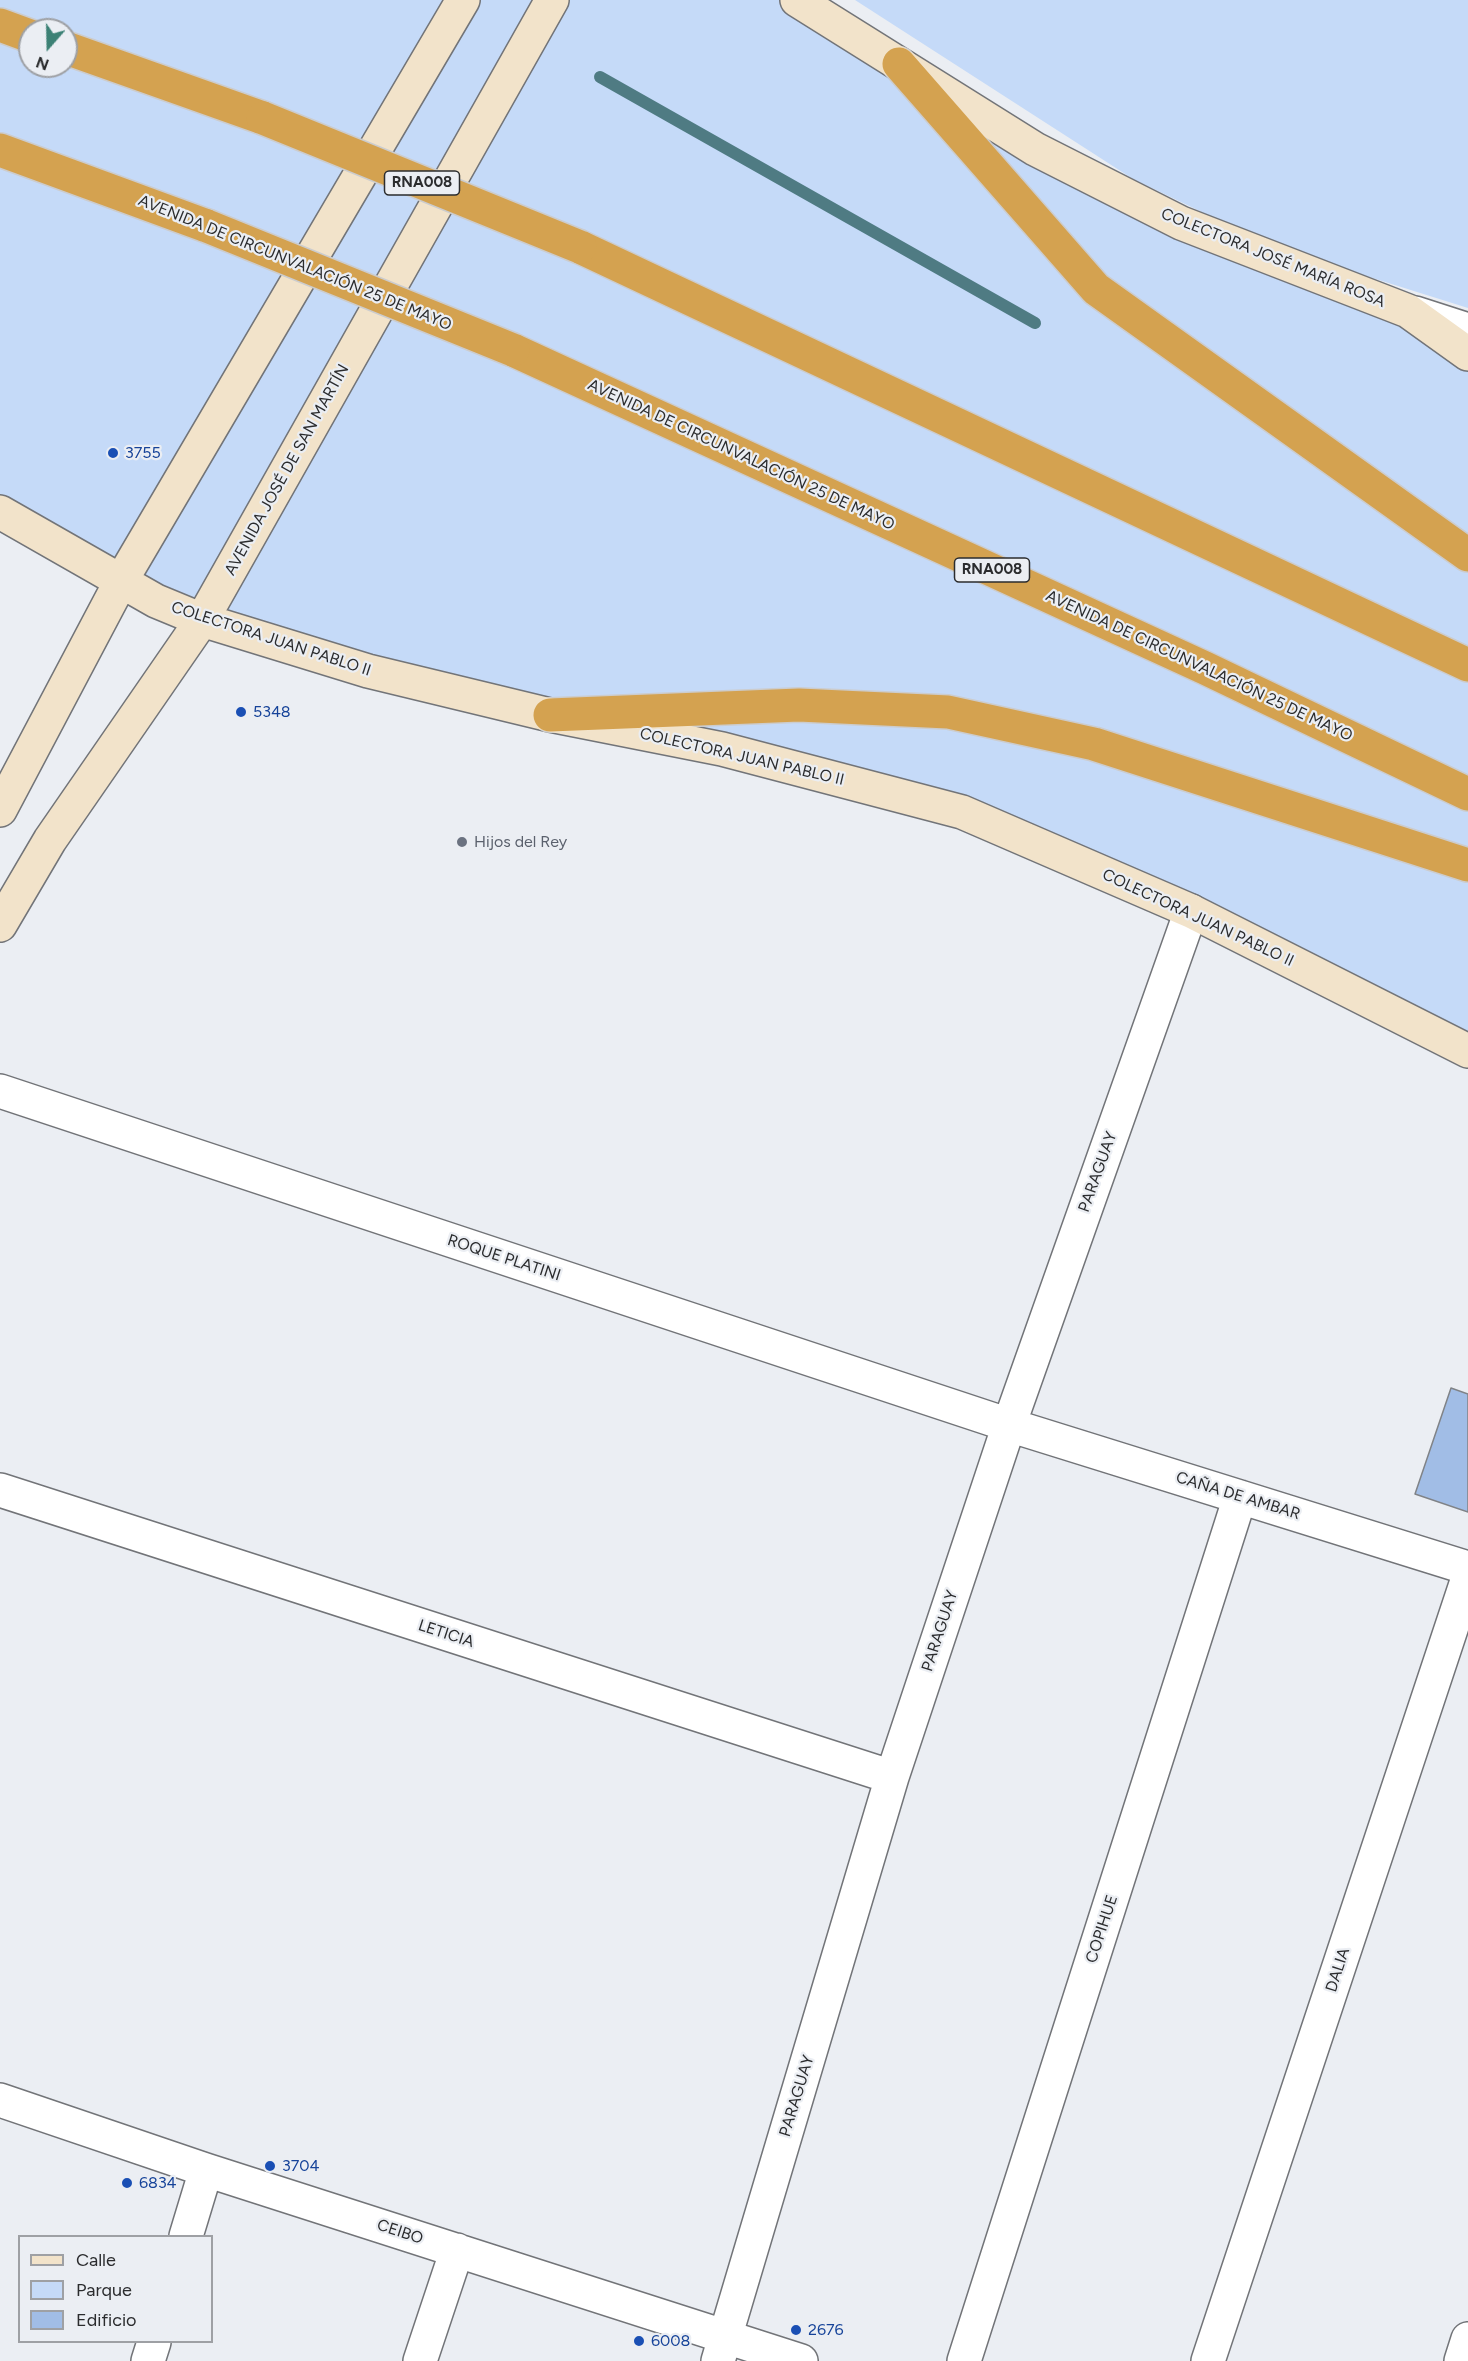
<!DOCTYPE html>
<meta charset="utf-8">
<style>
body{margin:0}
#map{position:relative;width:1468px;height:2361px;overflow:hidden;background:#ebeef3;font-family:Figtree,sans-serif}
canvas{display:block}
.legend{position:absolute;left:18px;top:2235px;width:195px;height:108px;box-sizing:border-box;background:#ebeef3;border:2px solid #9ea0a4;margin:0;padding:8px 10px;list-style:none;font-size:18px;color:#2b2c2e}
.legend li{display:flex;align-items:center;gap:12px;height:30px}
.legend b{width:30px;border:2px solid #9ea0a4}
.north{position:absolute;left:18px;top:18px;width:60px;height:60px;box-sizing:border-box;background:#ebeef3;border:2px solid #9ea0a4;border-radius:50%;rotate:200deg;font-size:16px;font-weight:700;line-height:24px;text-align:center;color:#2b2c2e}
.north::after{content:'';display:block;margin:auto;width:21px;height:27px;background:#3c8175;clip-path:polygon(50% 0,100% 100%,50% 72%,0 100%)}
</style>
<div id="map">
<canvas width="1468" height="2361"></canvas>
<ul class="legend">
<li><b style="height:8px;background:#f2e3ca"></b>Calle</li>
<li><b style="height:16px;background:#c5daf8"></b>Parque</li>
<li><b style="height:16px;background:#a1bde6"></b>Edificio</li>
</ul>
<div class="north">N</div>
</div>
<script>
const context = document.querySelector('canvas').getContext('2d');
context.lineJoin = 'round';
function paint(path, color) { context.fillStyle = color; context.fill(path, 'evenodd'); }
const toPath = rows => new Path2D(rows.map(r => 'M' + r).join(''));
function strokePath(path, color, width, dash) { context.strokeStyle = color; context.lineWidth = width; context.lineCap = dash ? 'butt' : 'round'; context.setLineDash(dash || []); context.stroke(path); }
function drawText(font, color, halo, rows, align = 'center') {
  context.font = font + ' Figtree,sans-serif'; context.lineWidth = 4.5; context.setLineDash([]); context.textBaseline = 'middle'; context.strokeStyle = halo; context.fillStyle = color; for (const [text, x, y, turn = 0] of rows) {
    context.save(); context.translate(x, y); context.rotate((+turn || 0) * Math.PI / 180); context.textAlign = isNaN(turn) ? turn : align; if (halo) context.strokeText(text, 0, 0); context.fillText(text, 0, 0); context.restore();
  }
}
paint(toPath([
 [0,0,797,0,1035,149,1468,354,1468,1051,962,812,202,620,0,512],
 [30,30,66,30,66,66,30,66],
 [855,0,1468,0,1468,308,1363,275,1210,216,1133,179]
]), '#c5daf8');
strokePath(toPath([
 [600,77,1035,323]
]), '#4f7b83', 12);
const building = toPath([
 [1451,1388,1468,1394,1468,1512,1415,1494,1451,1388]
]);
paint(building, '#a1bde6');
strokePath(building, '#808387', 1.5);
const minor = toPath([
 [1415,313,1468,330],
 [0,1091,1009,1425,1468,1568],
 [0,1490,892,1777],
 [0,2100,206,2170,801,2361],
 [186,2236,206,2170],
 [148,2361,154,2342],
 [420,2361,457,2250],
 [718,2361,892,1777,1009,1425,1191,911],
 [964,2361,1240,1497],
 [1208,2361,1468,1578],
 [1461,2361,1468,2339]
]);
const secondary = toPath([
 [797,0,1035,149,1181,223,1408,311,1468,354],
 [0,512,156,601,202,620,368,671,550,715,722,749,962,812,1191,911,1468,1051],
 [0,810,121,581,463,0],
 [0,925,50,840,202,620,552,0]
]);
const motorway = toPath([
 [0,25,30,36],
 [66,48,263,118],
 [899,64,1096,289,1468,555],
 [0,150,207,226],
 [580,247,1468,665],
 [513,350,1205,668,1468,794],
 [550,715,799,705,948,712,1094,744,1468,865]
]);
strokePath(minor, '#727478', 36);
strokePath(secondary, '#727478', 36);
strokePath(motorway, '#cccccd', 36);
strokePath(minor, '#fff', 33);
strokePath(secondary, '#f2e3ca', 33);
strokePath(motorway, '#d4a250', 33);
const motorwayBridge = toPath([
 [263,118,580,247],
 [207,226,513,350]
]);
strokePath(motorwayBridge, '#cccccd', 36, []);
strokePath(motorwayBridge, '#d4a250', 33);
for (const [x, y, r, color] of [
 [113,453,6,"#1a4fb4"],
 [241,712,6,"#1a4fb4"],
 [462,842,6,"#6b7280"],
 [270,2166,6,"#1a4fb4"],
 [127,2183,6,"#1a4fb4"],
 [796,2330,6,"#1a4fb4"],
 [639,2341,6,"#1a4fb4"]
]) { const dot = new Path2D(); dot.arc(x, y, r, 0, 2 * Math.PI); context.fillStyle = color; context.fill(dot); strokePath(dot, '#ebeef3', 2); }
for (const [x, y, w] of [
 [422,183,75],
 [992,570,75]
]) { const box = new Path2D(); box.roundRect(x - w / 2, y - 12, w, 24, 4.5); context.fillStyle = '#ebeef3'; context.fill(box); strokePath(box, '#2b2c2e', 1.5); }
drawText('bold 15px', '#2b2c2e', null, [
 ["RNA008",422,183],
 ["RNA008",992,570]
]);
drawText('16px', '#2b2c2e', '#ebeef3', [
 ["COLECTORA JOSÉ MARÍA ROSA",1273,258,22],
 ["AVENIDA DE CIRCUNVALACIÓN 25 DE MAYO",295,263,22],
 ["AVENIDA DE CIRCUNVALACIÓN 25 DE MAYO",741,455,25],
 ["AVENIDA JOSÉ DE SAN MARTÍN",287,470,-61],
 ["COLECTORA JUAN PABLO II",271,639,18],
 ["AVENIDA DE CIRCUNVALACIÓN 25 DE MAYO",1199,666,25],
 ["COLECTORA JUAN PABLO II",742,757,13],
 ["COLECTORA JUAN PABLO II",1198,918,25],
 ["PARAGUAY",1098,1172,-70],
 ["ROQUE PLATINI",504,1258,18],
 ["CAÑA DE AMBAR",1238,1496,17],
 ["PARAGUAY",940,1631,-72],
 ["LETICIA",446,1634,18],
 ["COPIHUE",1102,1929,-72],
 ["DALIA",1338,1970,-72],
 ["PARAGUAY",797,2096,-73],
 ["CEIBO",400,2232,18]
]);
drawText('16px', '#164399', '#ebeef3', [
 ["3755",125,453],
 ["5348",253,712],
 ["3704",282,2166],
 ["6834",139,2183],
 ["2676",808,2330],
 ["6008",651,2341]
], 'left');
drawText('16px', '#5b616d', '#ebeef3', [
 ["Hijos del Rey",474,842]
], 'left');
</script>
